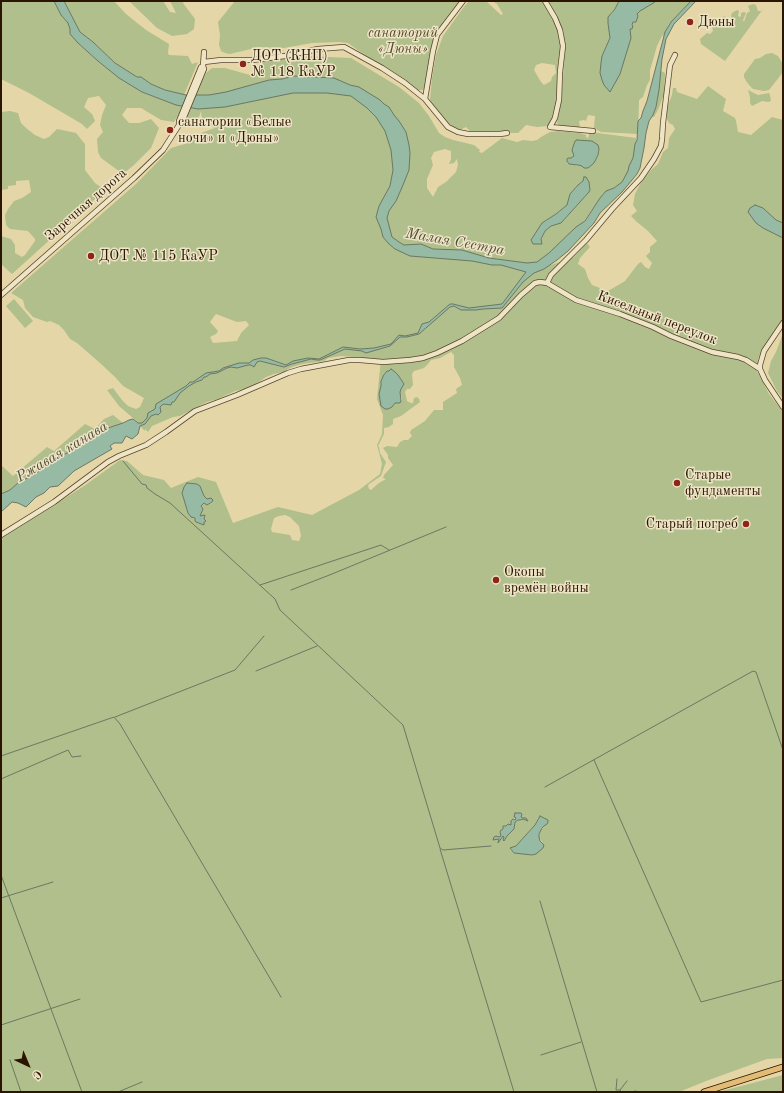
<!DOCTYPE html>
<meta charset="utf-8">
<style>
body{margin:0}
#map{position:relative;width:784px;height:1093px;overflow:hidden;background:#e5d6a8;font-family:"Old Standard TT",serif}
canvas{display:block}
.frame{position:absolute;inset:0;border:2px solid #2c1500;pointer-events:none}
.north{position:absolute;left:8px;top:1045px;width:40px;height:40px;-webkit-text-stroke:3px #eee4c6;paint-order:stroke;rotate:136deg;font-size:11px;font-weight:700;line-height:16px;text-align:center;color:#2c1500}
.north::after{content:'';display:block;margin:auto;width:14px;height:18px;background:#2c1500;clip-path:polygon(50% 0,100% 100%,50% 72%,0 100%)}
</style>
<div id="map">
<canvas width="784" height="1093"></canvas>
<div class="frame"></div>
<div class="north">С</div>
</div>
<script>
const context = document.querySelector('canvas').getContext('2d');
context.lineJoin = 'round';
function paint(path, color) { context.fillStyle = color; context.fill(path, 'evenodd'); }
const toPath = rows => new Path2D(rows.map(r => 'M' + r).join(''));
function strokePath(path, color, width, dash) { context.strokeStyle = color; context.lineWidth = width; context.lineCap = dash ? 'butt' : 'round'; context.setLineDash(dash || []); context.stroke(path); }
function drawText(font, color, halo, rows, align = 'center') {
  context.font = font + ' "Old Standard TT",serif'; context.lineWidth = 3; context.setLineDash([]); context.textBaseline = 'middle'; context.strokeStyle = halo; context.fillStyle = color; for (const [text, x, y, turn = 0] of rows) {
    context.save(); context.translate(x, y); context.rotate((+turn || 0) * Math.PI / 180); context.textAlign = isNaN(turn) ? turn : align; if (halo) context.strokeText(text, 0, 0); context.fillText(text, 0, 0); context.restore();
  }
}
paint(toPath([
 [1,1,54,1,61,15,68,23,78,43,98,61,120,78,142,92,149,95,183,107,174,122,161,120,141,108,127,108,122,115,129,123,139,123,151,119,159,128,151,148,134,165,123,174,101,158,98,152,97,139,103,132,100,125,102,115,106,105,99,96,88,98,84,107,92,114,95,121,87,129,82,124,29,93,1,79],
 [64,1,114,1,126,14,146,30,169,44,168,53,169,55,188,56,192,64,198,62,184,95,165,90,151,84,141,77,137,77,128,72,115,63,93,42,80,32],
 [129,1,163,1,170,12,176,13,170,1,184,1,183,3,195,19,194,29,187,34,172,36,157,28],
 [235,1,461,1,435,35,430,55,425,87,423,90,418,90,395,73,366,56,348,43,339,42,312,43,284,48,259,47,230,54,225,53,221,51,219,45,220,35,218,22],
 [469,1,486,1,501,15,503,14,497,4,492,1,542,1,552,18,560,37,560,51,557,98,554,114,548,126,537,127,526,125,518,133,471,132,466,127,460,130,452,126,443,118,432,105,430,99,432,78,436,55,443,36,463,8],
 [542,63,555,65,556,73,552,77,551,81,544,85,541,82,534,70,536,65],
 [549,1,619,1,615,9,611,13,608,23,610,38,602,56,630,28,632,29,633,26,633,22,637,14,640,11,655,2,656,1,691,1,669,24,664,35,662,36,657,46,650,70,650,80,647,85,643,97,639,100,638,134,601,132,594,128,595,116,588,115,586,121,584,120,579,121,580,128,561,127,557,123,562,92,565,48,563,30],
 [753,4,756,5,758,11,762,11,763,9,725,61,701,44,700,39,707,33,710,34,713,31,712,27,717,21,718,21,722,23,722,18,724,16,727,19,729,19,729,22,733,23,734,21,732,20,731,16,732,13,737,10,739,11,738,16,740,17,741,16,741,13,744,12,746,13,743,20,744,22,747,13,750,11,748,6],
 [772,53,778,56,781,61,783,64,783,72,773,85,769,90,764,91,753,89,750,86,746,81,744,77,744,74,755,59,760,58,766,54],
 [306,56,351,58,399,87,419,103,429,116,439,133,445,137,453,140,474,145,480,150,479,152,482,153,502,138,517,142,523,140,532,141,537,140,541,137,550,132,559,131,580,133,586,135,586,137,588,138,590,132,636,138,635,154,628,172,620,185,604,193,580,227,557,247,542,259,548,266,574,257,587,243,590,247,580,258,578,264,585,269,588,278,592,285,608,291,625,281,638,264,641,262,645,267,649,269,652,263,646,256,650,252,650,247,657,241,648,231,637,222,631,216,637,211,633,205,635,194,640,184,651,170,658,164,663,152,668,148,669,138,675,129,673,125,669,123,667,119,666,110,672,95,673,88,676,88,677,92,697,99,708,86,726,99,723,111,735,118,736,121,738,132,751,135,772,117,783,120,783,321,762,350,758,359,757,371,769,394,783,412,783,1058,767,1059,706,1081,679,1092,1,1092,1,537,48,509,84,486,120,460,127,461,143,475,164,480,171,488,198,477,216,482,233,523,278,507,312,515,359,490,380,474,382,464,377,445,382,434,383,415,377,399,381,359,341,356,328,358,324,361,302,364,292,367,283,372,274,374,266,377,250,388,235,391,218,399,207,402,180,416,173,417,152,426,148,432,145,429,145,431,140,426,141,425,119,406,107,390,113,388,122,400,128,406,136,409,140,407,144,398,123,386,115,377,100,363,77,343,70,339,64,330,59,325,50,321,47,322,33,317,25,308,23,300,11,293,137,183,171,148,188,143,193,133,195,140,201,133,215,128,202,120,201,111,199,117,192,125,185,122,202,81,206,73,212,68,225,68,250,75,255,72,260,62,290,57],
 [577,140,599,149,598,155,594,163,582,166,568,164,567,161,568,158,571,158,574,156,572,150,575,141],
 [445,149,451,151,451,159,449,164,454,163,457,159,458,165,456,172,446,182,438,187,433,197,427,188,427,179,433,165,431,158,434,152],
 [585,177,589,182,590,190,589,192,561,223,551,226,545,231,541,239,542,223,556,214,567,205,570,194,578,185,583,181],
 [216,314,237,322,246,321,249,325,241,333,237,341,213,343,210,337,216,334,218,331,210,322],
 [451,352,454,355,454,367,460,378,462,385,456,389,457,393,443,402,443,410,434,410,425,421,411,430,410,433,412,436,408,440,404,440,400,442,397,447,387,446,383,448,388,455,388,458,393,465,384,475,383,478,386,479,379,483,371,490,369,489,368,486,369,484,381,476,386,462,380,453,379,447,378,446,384,434,384,428,389,427,393,424,393,419,401,416,420,402,419,399,417,397,414,398,413,403,411,403,407,401,405,392,407,389,410,389,413,385,412,374,414,371,424,368,428,364,431,360,440,358],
 [389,371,398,375,402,381,403,385,401,389,400,392,402,399,400,403,395,403,392,407,388,409,380,389,381,386,381,381,383,377,383,376,386,372],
 [192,483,197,484,200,486,204,496,207,499,212,500,212,503,207,505,205,503,201,506,203,509,200,516,205,515,204,524,198,522,188,513,187,509,187,506,182,493],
 [285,515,290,517,299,526,301,536,299,541,292,540,290,535,272,532,271,529,274,518,279,516],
 [515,813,521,813,522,814,521,817,528,821,523,819,520,820,518,820,515,822,514,829,507,836,505,840,503,836,501,838,499,842,499,839,493,838,496,837,500,837,501,835,500,832,501,830,508,824,511,825,511,821,513,819,516,818],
 [538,818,546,824,540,832,539,837,544,845,532,855,514,853,510,849,516,846,535,825],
 [661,71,665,73,664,94,658,110,654,117,652,117,656,107],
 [748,90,758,95,769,93,770,95,771,101,768,102,762,101,752,106,750,103,750,97],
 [1,111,2,112,10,111,18,113,21,123,26,128,35,135,44,139,49,137,57,129,76,133,85,144,85,170,95,183,105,190,12,274,1,264,1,236,11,239,15,245,15,253,22,257,25,255,35,241,35,239,28,231,10,229,6,225,5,215,8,209,14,201,22,198,31,192,29,180,16,181,16,185,8,186,8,189,1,190],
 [14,299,33,321,25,328,6,306],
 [783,333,783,399,777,391,768,373,771,361,776,352],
 [113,415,123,423,98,431,79,443,69,452,57,458,34,475,19,482,10,490,1,494,1,465,13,476,47,447,54,451,85,424,95,429,104,419],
 [783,1075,783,1092,719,1092,722,1091]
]), '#b0bf8b');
const water = toPath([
 [54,1,64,1,80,32,93,42,115,63,137,77,141,77,151,84,165,90,186,95,209,95,226,92,269,80,282,79,294,76,334,78,350,85,359,87,380,100,384,104,389,107,394,115,399,121,406,132,409,145,410,153,409,170,403,185,396,201,389,211,387,218,392,237,399,242,404,245,421,244,433,249,462,250,489,258,527,263,537,262,549,253,576,227,585,221,600,198,606,191,614,188,622,182,628,171,629,166,633,158,635,144,637,140,638,121,641,118,643,111,647,101,665,32,671,22,691,1,696,1,674,24,666,39,662,59,659,90,656,107,653,115,649,121,646,133,644,148,640,168,637,174,622,192,600,213,594,223,568,251,557,260,544,269,534,273,523,282,502,308,483,309,476,310,461,310,454,306,450,307,419,334,407,337,400,337,390,346,366,353,362,351,345,349,320,360,317,360,311,359,292,364,284,367,260,361,257,362,254,367,251,365,248,365,237,368,231,367,227,368,217,373,210,374,206,377,204,377,202,380,196,382,189,386,180,393,174,402,172,402,171,405,164,404,162,405,160,407,161,412,158,415,156,414,151,416,145,424,140,426,138,434,132,439,126,436,122,443,114,443,110,446,112,449,74,471,58,486,50,487,44,493,36,497,26,507,18,503,12,502,1,512,1,494,10,490,19,482,34,475,57,458,69,452,79,443,93,436,93,430,99,431,123,423,129,420,133,419,138,423,142,423,147,418,148,413,155,409,156,404,186,386,190,382,193,382,206,373,219,371,223,368,239,363,249,363,253,360,261,358,266,358,286,365,293,361,308,358,319,359,343,347,360,349,374,348,391,344,399,335,405,336,418,333,422,324,429,322,450,304,453,304,469,308,502,304,526,272,501,265,492,265,472,261,410,256,395,249,389,244,383,237,381,229,376,217,379,206,390,186,393,170,391,150,385,131,376,117,367,108,351,96,327,93,293,93,225,107,198,109,176,105,142,92,119,78,98,61,78,43,70,34,70,29,68,23,61,15,54,1],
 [619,1,656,1,655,2,640,11,637,14,638,16,636,22,633,22,632,25,633,26,632,29,630,29,631,38,620,74,610,92,604,85,602,80,600,73,601,63,602,56,610,38,608,23,608,17,615,9,619,1],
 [577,140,592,141,598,145,599,149,598,155,594,163,588,168,584,168,582,166,578,165,569,164,567,161,567,159,568,158,571,158,574,156,572,150,575,141,577,140],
 [584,177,586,177,589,182,590,190,589,192,561,223,551,226,545,231,541,239,542,244,533,244,531,240,542,223,556,214,567,205,570,194,578,185,583,181,584,177],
 [755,205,763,208,776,220,783,223,783,238,763,228,756,223,748,212,750,208,755,205],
 [391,369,395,372,398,375,404,384,401,389,400,392,401,401,400,403,395,403,392,407,388,409,385,409,381,406,379,394,381,386,381,381,383,377,383,376,387,371,389,371,391,369],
 [187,483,197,484,200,486,204,496,207,499,211,498,213,500,212,502,207,505,204,503,201,506,203,509,200,516,205,515,204,519,206,521,204,522,204,525,196,522,195,521,195,518,191,517,188,513,182,493,184,487,187,483],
 [515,813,521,813,522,814,521,817,523,818,526,818,528,821,523,819,520,820,518,820,515,822,514,829,507,836,504,841,503,840,504,837,503,836,498,843,499,839,493,840,494,837,496,836,499,837,501,836,500,832,501,830,503,829,503,826,506,826,508,824,511,825,511,821,513,819,515,820,516,818,515,817,514,817,515,813],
 [540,816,548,820,548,822,547,824,544,826,542,828,539,834,539,837,540,841,544,845,543,848,536,854,532,855,514,853,510,848,516,846,535,825,540,816]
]);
paint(water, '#96baa4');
strokePath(water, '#6c7862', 1);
strokePath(toPath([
 [123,461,142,484,146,485,147,488,155,494,170,503,275,599,280,610,403,725,440,848,443,850,491,846],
 [260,585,381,545,389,550],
 [291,590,332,574,446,527],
 [256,671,317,646],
 [115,717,235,670,264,636],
 [1,756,114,717,120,724,281,997],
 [594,760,701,1002,783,980],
 [1,779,68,750,72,757,81,756],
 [545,787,753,671,756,672,783,750],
 [440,849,514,1092],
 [1,875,82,1092],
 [1,898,53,882],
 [540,901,597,1092],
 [1,1025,80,999],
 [541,1055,581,1042],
 [10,1060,21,1092],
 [617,1079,616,1090,620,1090],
 [1,1088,2,1092],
 [118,1092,142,1082],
 [621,1092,620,1090,627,1081],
 [631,1092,636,1091]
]), '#6c7862', 1);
const minor = toPath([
 [545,1,555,18,560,30,563,46,560,72,559,100,555,118,550,127,593,131],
 [204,62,221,60,252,60,285,56,318,49,344,47,382,68,405,83,425,99,433,51,437,35,463,1],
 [425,99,448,127,458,132,468,134,500,134,507,133],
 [179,125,179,121,201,67,203,66],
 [547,283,551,275,586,240,612,209,641,178,654,159,661,146,662,139,663,123,670,65,675,55],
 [1,295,134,178,163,150,179,125,182,122,204,69,203,66,204,52],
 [783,323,764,351,760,365,760,369,765,380,783,407],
 [1,535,54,502,108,462,119,456,146,445,166,432,195,411,237,395,288,373,301,369,349,360,360,360,383,362,410,360,423,358,437,353,462,341,499,318,521,295,535,283,540,282,547,283,576,300,620,314,653,327,671,336,712,352,738,357,746,360,760,369]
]);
const major = toPath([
 [704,1092,783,1067]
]);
strokePath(minor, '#5a452a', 6);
strokePath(major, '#2c1500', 7);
strokePath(minor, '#eee4c6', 4.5);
strokePath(major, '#e2bb74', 5.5);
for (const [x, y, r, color] of [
 [690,22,4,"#8f2418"],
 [243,64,4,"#8f2418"],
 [170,130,4,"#8f2418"],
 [91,256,4,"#8f2418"],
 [677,483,4,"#8f2418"],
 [746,524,4,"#8f2418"],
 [496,580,4,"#8f2418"]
]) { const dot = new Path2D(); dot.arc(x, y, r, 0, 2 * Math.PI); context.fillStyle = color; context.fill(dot); strokePath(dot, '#eee4c6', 1.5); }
drawText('14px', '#2c1500', '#eee4c6', [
 ["Дюны",698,22],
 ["ДОТ (КНП)",251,56],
 ["№ 118 КаУР",251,72],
 ["санатории «Белые",178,122],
 ["ночи» и «Дюны»",178,138],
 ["ДОТ № 115 КаУР",99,256],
 ["Старые",685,475],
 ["фундаменты",685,491],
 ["Старый погреб",738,524,"right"],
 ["Окопы",504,572],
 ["времён войны",504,588]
], 'left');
drawText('italic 14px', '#54482a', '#eee4c6', [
 ["санаторий",403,33],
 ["«Дюны»",403,49]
]);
drawText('14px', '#2c1500', '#eee4c6', [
 ["Заречная дорога",86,205,-41],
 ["Кисельный переулок",657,318,21]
]);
drawText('italic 15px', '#514f39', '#eee4c6', [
 ["Малая Сестра",455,242,10],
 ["Ржавая канава",62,452,-31]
]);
</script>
